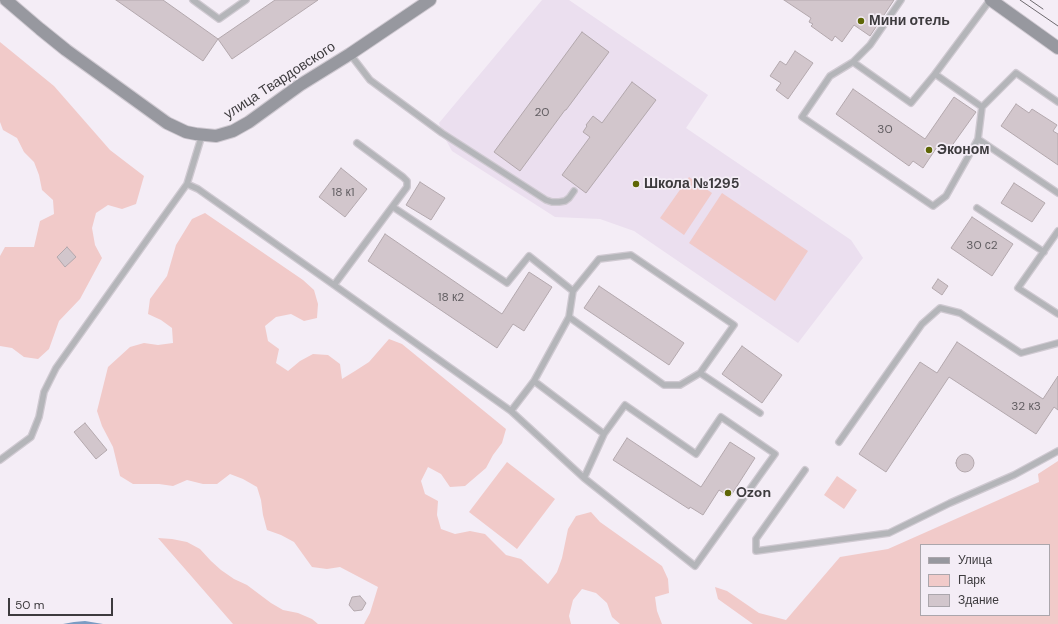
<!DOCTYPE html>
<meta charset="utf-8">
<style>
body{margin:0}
#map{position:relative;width:1058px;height:624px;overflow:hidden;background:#f4edf6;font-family:"DM Sans",sans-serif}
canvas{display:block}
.legend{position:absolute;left:920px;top:544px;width:130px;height:72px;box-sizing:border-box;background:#f4edf6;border:1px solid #aba6ac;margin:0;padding:5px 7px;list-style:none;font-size:12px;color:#3d3b3e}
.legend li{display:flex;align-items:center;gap:8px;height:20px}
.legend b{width:20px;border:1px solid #aba6ac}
.scale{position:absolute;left:8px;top:598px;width:105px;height:18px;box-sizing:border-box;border:2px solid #3d3b3e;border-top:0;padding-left:5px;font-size:12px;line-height:14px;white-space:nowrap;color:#3d3b3e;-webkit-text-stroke:3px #f4edf6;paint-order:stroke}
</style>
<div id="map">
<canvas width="1058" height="624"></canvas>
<ul class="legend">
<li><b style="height:5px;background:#97989f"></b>Улица</li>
<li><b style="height:11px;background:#f1cac9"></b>Парк</li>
<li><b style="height:11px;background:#d2c6cc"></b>Здание</li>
</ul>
<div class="scale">50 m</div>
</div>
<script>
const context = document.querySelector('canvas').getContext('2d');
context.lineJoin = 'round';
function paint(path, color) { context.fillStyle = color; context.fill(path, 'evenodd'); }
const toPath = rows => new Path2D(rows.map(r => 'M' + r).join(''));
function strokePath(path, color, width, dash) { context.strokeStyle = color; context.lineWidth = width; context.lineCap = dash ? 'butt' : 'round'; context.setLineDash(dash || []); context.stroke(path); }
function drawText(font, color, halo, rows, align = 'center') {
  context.font = font + ' "DM Sans",sans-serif'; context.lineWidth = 3.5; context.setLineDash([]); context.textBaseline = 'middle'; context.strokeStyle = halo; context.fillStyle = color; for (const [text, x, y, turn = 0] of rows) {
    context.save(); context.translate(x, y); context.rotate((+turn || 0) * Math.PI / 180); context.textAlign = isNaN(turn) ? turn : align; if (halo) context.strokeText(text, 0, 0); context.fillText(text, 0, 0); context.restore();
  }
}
paint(toPath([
 [542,0,569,0,708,95,686,128,851,240,863,258,798,343,634,231,600,219,555,217,452,151,442,133,439,123]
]), '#ebdfef');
paint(toPath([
 [0,42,54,86,110,150,144,176,136,204,122,209,108,205,96,213,92,228,95,245,102,258,80,299,59,321,49,349,38,359,24,357,12,348,0,346,0,256,5,247,34,247,40,221,54,214,53,200,42,190,39,175,34,162,24,152,17,138,3,130,0,122],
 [689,177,712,193,684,235,660,218],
 [722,193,808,251,775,301,689,243],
 [205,213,303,280,314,290,318,304,317,318,304,321,291,314,276,317,265,326,268,341,279,349,276,363,288,371,300,361,313,354,328,355,340,364,342,379,355,371,369,362,389,339,402,344,506,429,502,443,493,455,486,468,465,486,450,487,441,474,428,467,421,481,425,494,438,501,437,515,441,529,455,534,470,531,485,534,506,555,521,559,548,584,557,572,562,558,568,529,576,516,591,512,600,522,662,566,668,579,669,593,655,597,657,611,662,624,620,624,612,617,607,603,596,593,582,589,573,600,569,616,571,624,364,624,370,613,378,587,340,567,327,569,312,567,294,542,281,535,267,530,263,515,261,500,257,487,243,479,230,474,217,484,203,484,187,480,173,486,159,484,133,484,120,476,113,447,102,426,97,411,108,367,130,347,144,343,158,345,173,343,172,328,161,320,148,314,150,299,167,276,176,245,192,219],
 [1058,461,1058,624,753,624,718,599,715,587,727,591,759,613,786,620,840,557,888,549,1039,482,1038,474],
 [921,545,1049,545,1049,615,921,615],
 [507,462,555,499,517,549,469,512],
 [837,476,857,490,844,509,824,495],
 [158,538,172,539,187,542,200,549,211,561,221,570,234,579,247,585,271,603,283,610,298,613,312,619,318,624,233,624]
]), '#f1cac9');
paint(toPath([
 [85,621,103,624,63,624,74,622]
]), '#7b9cc3');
const building = toPath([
 [116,0,163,0,218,39,203,61,116,0],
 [275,0,318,0,232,59,218,39,275,0],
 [784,0,894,0,870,36,854,25,842,42,835,36,832,41,811,26,813,24,809,22,811,18,784,0],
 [582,32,609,52,566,110,565,110,520,171,494,152,582,32],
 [795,51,813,63,788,99,776,90,781,83,770,76,780,61,786,65,795,51],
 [632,82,656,100,586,193,562,175,590,137,583,132,587,126,586,125,593,116,602,123,632,82],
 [853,89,925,139,954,97,976,112,946,154,937,147,923,168,913,161,909,166,836,114,853,89],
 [1016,104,1029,113,1032,109,1057,125,1053,131,1058,134,1058,165,1001,126,1016,104],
 [341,168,367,189,345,217,319,197,341,168],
 [420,182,445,198,431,220,406,205,420,182],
 [1014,183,1045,203,1032,222,1001,203,1014,183],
 [972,217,1013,244,992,276,951,248,972,217],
 [385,234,502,314,529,272,552,287,524,331,513,324,497,348,368,261,385,234],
 [67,247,76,257,65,267,57,257,67,247],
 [938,279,948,286,942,295,932,288,938,279],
 [599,286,684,343,669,365,584,308,599,286],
 [957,342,1043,399,1058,376,1058,410,1054,407,1036,434,949,377,886,472,859,454,920,362,937,373,957,342],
 [742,346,782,375,762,403,722,374,742,346],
 [85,423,107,450,96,459,74,432,85,423],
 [627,438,701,487,730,442,755,458,730,497,719,490,703,515,690,507,689,509,613,460,627,438],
 '956 463a9 9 0 1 1 18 0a9 9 0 1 1-18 0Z',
 [360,596,366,603,362,610,354,611,349,605,352,597,360,596]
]);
paint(building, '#d2c6cc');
strokePath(building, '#b3a8ad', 1);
const service = toPath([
 [193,0,219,19,246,0],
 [350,54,370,80,442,133,546,200,552,202,559,202,565,201,569,198,574,191],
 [853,62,870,45,901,0],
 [935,74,911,103,853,62,830,76,802,117,933,206,946,196,978,139,982,107,1016,73,1058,102],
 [982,107,935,74,990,0],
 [978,139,1058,193],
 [187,184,198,189,334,285,407,187,407,181,403,177,357,143],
 [393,207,507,283,529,256,573,291,599,259,631,255,734,325,700,373,760,413],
 [977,208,1044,252],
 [1058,231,1018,288,1058,314],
 [334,285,511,411,584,478,695,566,775,454,721,417,696,454,625,405,604,434,584,478],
 [569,317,664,385,680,385,700,373],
 [534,381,604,434],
 [511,411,534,381,569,317,573,291],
 [839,442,922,324,940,308,960,313,1021,353,1058,343],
 [0,460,31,437,39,417,44,392,56,368,154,230,187,184,202,135],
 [805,470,756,539,756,551,889,533,950,503,1014,475,1058,451]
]);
const secondary = toPath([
 [6,0,40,29,66,50,167,123,186,132,196,134,216,136,233,131,249,122,300,85,350,54,430,0],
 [991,0,1058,48]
]);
strokePath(service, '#cfc9d1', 8);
strokePath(secondary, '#cfc9d1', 14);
strokePath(service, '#b4b5b9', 5.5);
strokePath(secondary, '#97989f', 12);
strokePath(toPath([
 [1020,0,1058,26],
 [1030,0,1043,9]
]), '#6d696e', 1);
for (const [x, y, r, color] of [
 [861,21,4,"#5e6605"],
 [929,150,4,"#5e6605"],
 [636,184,4,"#5e6605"],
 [728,493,4,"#5e6605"]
]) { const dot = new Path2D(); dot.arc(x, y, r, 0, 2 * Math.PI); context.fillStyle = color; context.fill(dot); strokePath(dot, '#f4edf6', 1.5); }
drawText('12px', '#625e62', null, [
 ["20",542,113],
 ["30",885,130],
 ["18 к1",343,193],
 ["30 с2",982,246],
 ["18 к2",451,298],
 ["32 к3",1026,407]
]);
drawText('bold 14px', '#3d3b3e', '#f4edf6', [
 ["Мини отель",869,21],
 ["Эконом",937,150],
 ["Школа №1295",644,184],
 ["Ozon",736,493]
], 'left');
drawText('14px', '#3d3b3e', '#f4edf6', [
 ["улица Твардовского",280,81,-33]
]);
</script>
